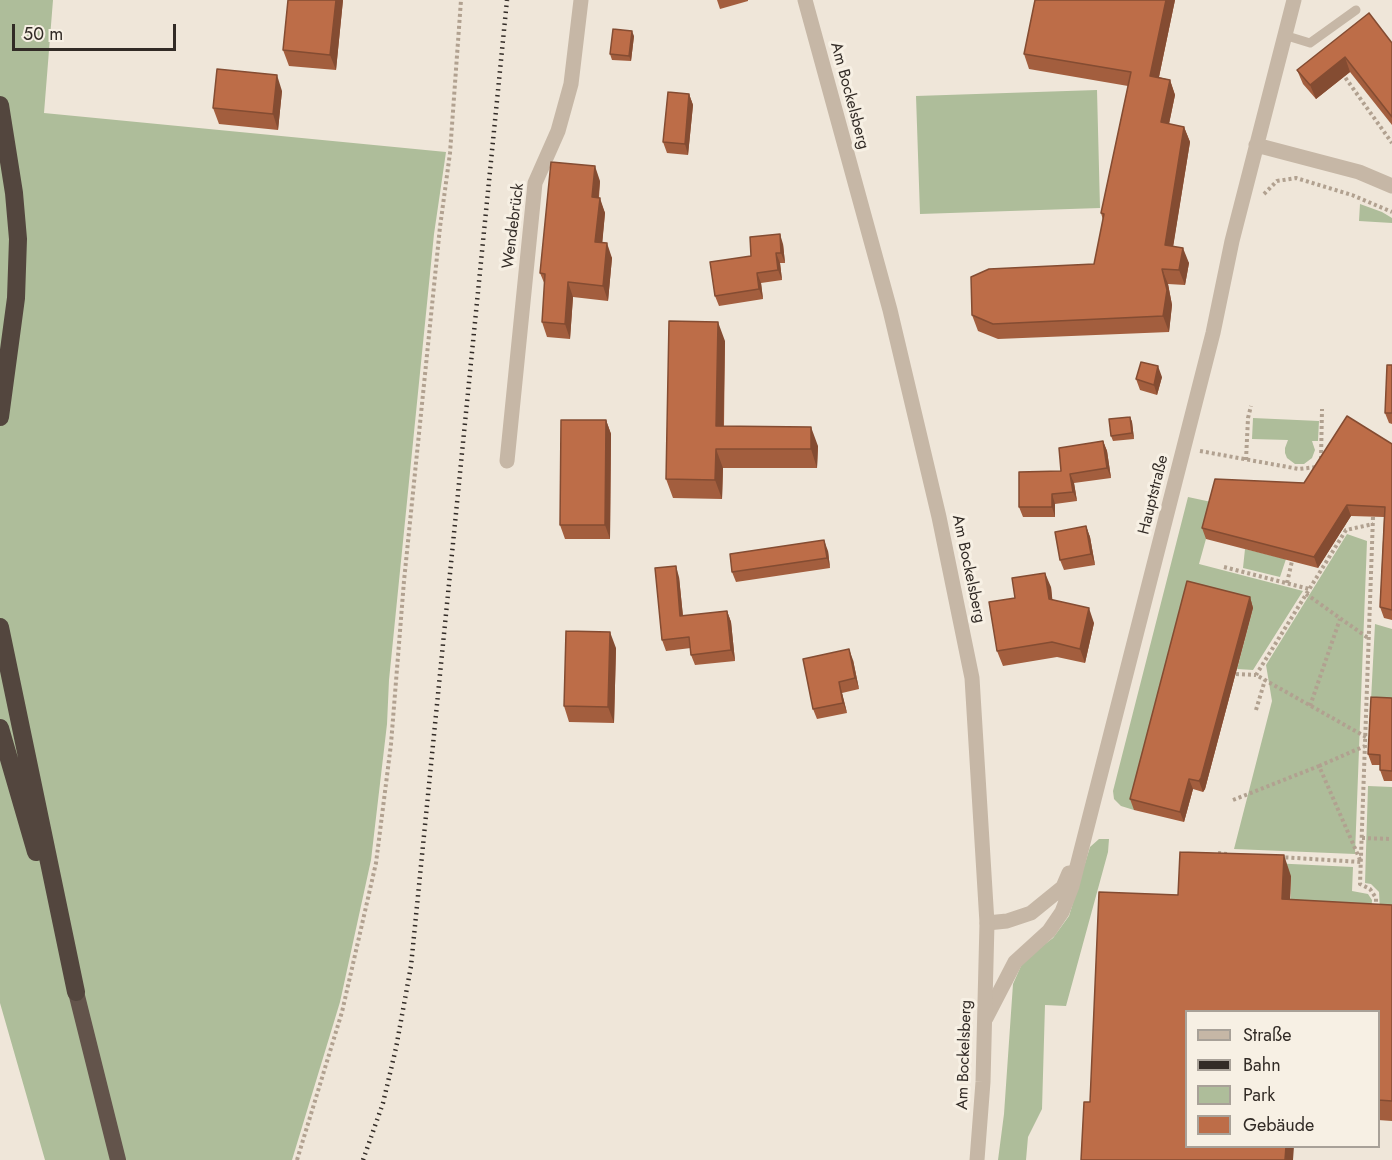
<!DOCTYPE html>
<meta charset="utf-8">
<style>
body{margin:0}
#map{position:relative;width:1392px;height:1160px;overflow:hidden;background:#efe6d9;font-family:Jost,sans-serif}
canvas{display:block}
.legend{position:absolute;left:1185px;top:1010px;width:195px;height:138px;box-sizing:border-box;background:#f7f0e4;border:2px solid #a8a198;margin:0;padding:8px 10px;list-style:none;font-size:18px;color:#322b26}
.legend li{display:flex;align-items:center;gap:12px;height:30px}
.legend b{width:30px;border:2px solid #a8a198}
.scale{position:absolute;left:12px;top:24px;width:164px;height:27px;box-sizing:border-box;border:3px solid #322b26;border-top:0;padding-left:8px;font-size:18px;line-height:21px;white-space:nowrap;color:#322b26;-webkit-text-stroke:4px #f7f0e4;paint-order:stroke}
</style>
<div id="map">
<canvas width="1392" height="1160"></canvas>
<ul class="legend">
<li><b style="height:8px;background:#c6b7a6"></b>Straße</li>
<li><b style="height:8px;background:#322b26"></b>Bahn</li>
<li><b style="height:16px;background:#aebd9a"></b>Park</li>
<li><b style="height:16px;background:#bd6d48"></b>Gebäude</li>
</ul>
<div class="scale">50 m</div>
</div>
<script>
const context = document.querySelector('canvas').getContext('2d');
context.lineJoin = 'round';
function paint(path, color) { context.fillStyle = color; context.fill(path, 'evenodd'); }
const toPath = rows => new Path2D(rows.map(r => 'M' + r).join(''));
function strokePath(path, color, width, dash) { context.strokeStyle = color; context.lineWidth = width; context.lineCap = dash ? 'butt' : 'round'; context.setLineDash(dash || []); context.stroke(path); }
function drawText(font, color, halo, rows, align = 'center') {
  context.font = font + ' Jost,sans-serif'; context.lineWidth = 6; context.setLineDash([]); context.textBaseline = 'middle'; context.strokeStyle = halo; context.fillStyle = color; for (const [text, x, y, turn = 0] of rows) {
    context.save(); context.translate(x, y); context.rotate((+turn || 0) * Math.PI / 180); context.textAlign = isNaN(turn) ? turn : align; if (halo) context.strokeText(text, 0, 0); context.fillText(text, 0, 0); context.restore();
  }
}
paint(toPath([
 [0,0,53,0,44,113,446,152,434,234,389,680,387,724,371,860,340,1002,292,1160,45,1160,0,1003],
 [1097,90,1100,208,920,214,916,96],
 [1360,204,1382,212,1392,218,1392,223,1359,221],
 [1253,418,1319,421,1318,441,1312,441,1315,450,1312,458,1304,464,1295,464,1287,458,1285,453,1285,448,1288,440,1252,439],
 [1188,497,1216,503,1199,564,1303,591,1253,670,1237,669,1253,608,1134,810,1121,806,1114,799,1113,791],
 [1347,534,1367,541,1355,854,1234,849,1272,701,1266,665],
 [1245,549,1286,559,1280,577,1243,568],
 [1375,624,1392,629,1392,701,1371,700],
 [1368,786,1392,787,1392,911,1380,911,1379,892,1371,884,1365,883],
 [1099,839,1109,839,1108,852,1066,1006,1045,1005,1042,1109,1028,1137,1026,1160,998,1160,1004,1114,1013,984,1021,966,1033,953,1053,938,1069,916,1090,847],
 [1189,859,1353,867,1352,891,1368,894,1372,900,1371,916,1290,913,1291,876]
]), '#aebd9a');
strokePath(toPath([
 [1342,73,1392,143],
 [1264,194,1277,181,1296,178,1352,195,1392,212],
 [1200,451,1299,469,1317,467],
 [1321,459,1322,409],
 [1246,460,1248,418,1251,406],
 [1373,517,1360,884,1370,889,1376,898,1376,907],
 [1224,567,1309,589],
 [1287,583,1292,561],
 [1306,594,1368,638],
 [1236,674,1256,675],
 [1310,706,1340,619],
 [1256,710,1265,680],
 [1366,737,1256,675,1346,530,1373,524],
 [1319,766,1365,746],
 [1233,800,1319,766,1361,862,1279,857],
 [1362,838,1392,839],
 [1218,853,1227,854],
 [297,1160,342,1012,376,863,391,744,404,581,440,227,450,153,461,0]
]), '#b1a190', 4, [3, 3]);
strokePath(toPath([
 [1284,35,1310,43,1356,10]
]), '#c6b7a6', 9);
strokePath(toPath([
 [1256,145,1359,172,1392,186],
 [507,461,535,183,558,131,571,84,581,0],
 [987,923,1007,921,1031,913,1063,887,1069,873],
 [986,1018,1015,962,1049,931,1062,912,1072,886,1213,333,1232,241,1294,0]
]), '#c6b7a6', 15);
strokePath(toPath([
 [805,0,890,310,939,517,972,678,987,923,983,1082,977,1160]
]), '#c6b7a6', 15);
strokePath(toPath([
 [76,992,118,1160]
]), '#63544b', 16);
strokePath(toPath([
 [0,105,14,193,18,239,16,298,0,417],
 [0,627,76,992],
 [0,728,36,852]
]), '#53463e', 18);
strokePath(toPath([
 [363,1160,383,1103,396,1048,411,966,507,0]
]), '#322b26', 4.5, [1.5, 4.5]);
paint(toPath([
 [343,0,336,70,289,66,283,50],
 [717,0,748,0,748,1,720,9],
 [1035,0,1175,0,1159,77,1170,80,1175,95,1169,124,1184,127,1190,142,1173,246,1189,263,1185,285,1168,284,1172,305,1169,332,998,339,978,331,972,315,1094,264,1103,220,1101,213,1128,86,1029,69,1024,54],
 [634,36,631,61,612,60,610,54],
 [1392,43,1392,125,1350,72,1316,99,1303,84,1297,70],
 [282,91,278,130,219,124,213,108],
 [689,94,693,105,688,155,667,153,663,142],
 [600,181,599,198,605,213,602,243,612,258,608,301,573,297,570,339,547,337,542,322,545,285,540,273],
 [783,244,785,263,780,263,782,280,761,283,763,299,719,306,715,296,751,256],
 [725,341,724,426,818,446,817,468,723,468,722,499,673,498,666,479],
 [1392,365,1392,424,1389,423,1385,413],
 [1162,377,1157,395,1140,390,1136,379],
 [1130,417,1132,422,1134,439,1113,441,1111,436],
 [606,420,611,434,610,539,565,539,560,525],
 [1103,441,1107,451,1111,478,1074,483,1077,501,1055,504,1055,517,1023,517,1019,507,1061,471],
 [1392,444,1392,620,1384,618,1380,607,1384,517,1351,516,1318,568,1206,539,1202,528],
 [1086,526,1090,537,1095,565,1064,570,1060,560],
 [828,551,830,568,736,582,732,572],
 [679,577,683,616,727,611,731,622,735,661,695,665,691,655,691,648,666,651,662,640],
 [1051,587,1052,600,1094,623,1085,663,1057,657,1003,666,997,651,1015,598],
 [1250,597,1253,608,1205,789,1203,792,1193,789,1184,822,1134,810,1130,799],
 [616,648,614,723,569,722,564,706],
 [853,660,859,689,842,693,847,713,817,719,813,709],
 [1392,698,1392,781,1384,781,1380,770,1380,765,1372,765,1368,754],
 [1291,876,1290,900,1392,905,1392,1121,1378,1120,1378,1011,1090,1102,1178,895]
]), '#a35e3e');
paint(toPath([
 [336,0,343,0,336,70,330,55],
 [1166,0,1175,0,1156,91,1150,76],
 [632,31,634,36,631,61,629,56],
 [1345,57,1350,72,1316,99,1310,85],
 [277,75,282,91,278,130,273,114],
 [1170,80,1175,95,1166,138,1161,122],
 [689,94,693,105,688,155,685,144],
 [1184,127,1190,142,1171,260,1165,245],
 [595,166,600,181,597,212,592,197],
 [600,198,605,213,601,257,595,242],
 [780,234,783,244,785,263,781,253],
 [607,243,612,258,608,301,603,286],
 [1183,248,1189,263,1185,285,1179,270],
 [776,253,780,263,782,280,778,270],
 [1162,269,1168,284,1172,305,1169,332,1163,316],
 [757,273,761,283,763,299,759,289],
 [568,282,573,297,570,339,565,324],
 [718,322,725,341,723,445,716,426],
 [1158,366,1162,377,1157,395,1154,385],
 [1130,417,1132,422,1134,439,1132,433],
 [606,420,611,434,610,539,605,525],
 [811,427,818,446,817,468,811,449],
 [1103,441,1107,451,1111,478,1107,468],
 [716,449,723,468,722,499,715,480],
 [1070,474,1074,483,1077,501,1073,492],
 [1052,494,1055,504,1055,517,1052,507],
 [1347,505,1351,516,1318,568,1314,557],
 [1086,526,1090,537,1095,565,1091,554],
 [824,540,828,551,830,568,827,558],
 [676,566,679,577,684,627,680,616],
 [1045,573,1051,587,1054,614,1049,599],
 [1250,597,1253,608,1205,789,1203,792,1199,781],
 [1089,608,1094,623,1085,663,1080,649],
 [727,611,731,622,735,661,731,650],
 [610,632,616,648,614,723,608,707],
 [849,649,853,660,859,689,855,678],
 [839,682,842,693,847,713,843,703],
 [1189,779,1193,789,1184,822,1180,812],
 [1284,855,1291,876,1289,920,1282,899],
 [1286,1146,1294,1146,1293,1160,1285,1160]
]), '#844c32');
const building = toPath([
 [288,0,336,0,330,55,283,50,288,0],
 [1035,0,1166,0,1150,76,1170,80,1161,122,1184,127,1165,245,1183,248,1179,270,1162,269,1167,290,1163,316,993,324,972,315,971,277,989,269,1094,264,1104,214,1101,213,1131,72,1024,54,1035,0],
 [1369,13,1392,43,1392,117,1345,57,1310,85,1297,70,1369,13],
 [613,29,632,31,629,56,610,54,613,29],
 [217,69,277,75,273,114,213,108,217,69],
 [668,92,689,94,685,144,663,142,668,92],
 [551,162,595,166,592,197,600,198,595,242,607,243,603,286,568,282,565,324,542,322,545,274,540,273,551,162],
 [780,234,781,253,776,253,778,270,757,273,759,289,715,296,710,262,751,256,750,237,780,234],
 [669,321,718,322,716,426,811,427,811,449,716,449,715,480,666,479,669,321],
 [1141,362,1158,366,1154,385,1136,379,1141,362],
 [1387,365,1392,365,1392,413,1385,413,1387,365],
 [1347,416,1392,444,1392,610,1380,607,1385,507,1347,505,1314,557,1202,528,1215,479,1304,483,1347,416],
 [1130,417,1132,433,1111,436,1109,419,1130,417],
 [561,420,606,420,605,525,560,525,561,420],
 [1103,441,1107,468,1070,474,1073,492,1052,494,1052,507,1019,507,1019,472,1061,471,1059,448,1103,441],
 [1086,526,1091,554,1060,560,1055,532,1086,526],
 [824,540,827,558,732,572,730,554,824,540],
 [676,566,680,616,727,611,731,650,691,655,689,637,662,640,655,568,676,566],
 [1045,573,1049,599,1089,608,1080,649,1052,642,997,651,989,602,1015,598,1012,578,1045,573],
 [1187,581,1250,597,1201,778,1199,781,1189,779,1180,812,1130,799,1187,581],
 [566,631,610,632,608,707,564,706,566,631],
 [849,649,855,678,839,682,843,703,813,709,803,659,849,649],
 [1371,697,1392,698,1392,771,1380,770,1380,755,1368,754,1371,697],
 [1180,852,1284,855,1282,899,1392,905,1392,1101,1378,1100,1378,1011,1186,1011,1186,1146,1286,1146,1285,1160,1081,1160,1084,1102,1090,1102,1099,892,1178,895,1180,852]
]);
paint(building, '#bd6d48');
strokePath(building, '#844c32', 1.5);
drawText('16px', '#322b26', '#f7f0e4', [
 ["Am Bockelsberg",849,96,75],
 ["Wendebrück",514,226,-83],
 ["Hauptstraße",1154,495,-76],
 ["Am Bockelsberg",968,569,78],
 ["Am Bockelsberg",965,1055,-88]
]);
</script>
